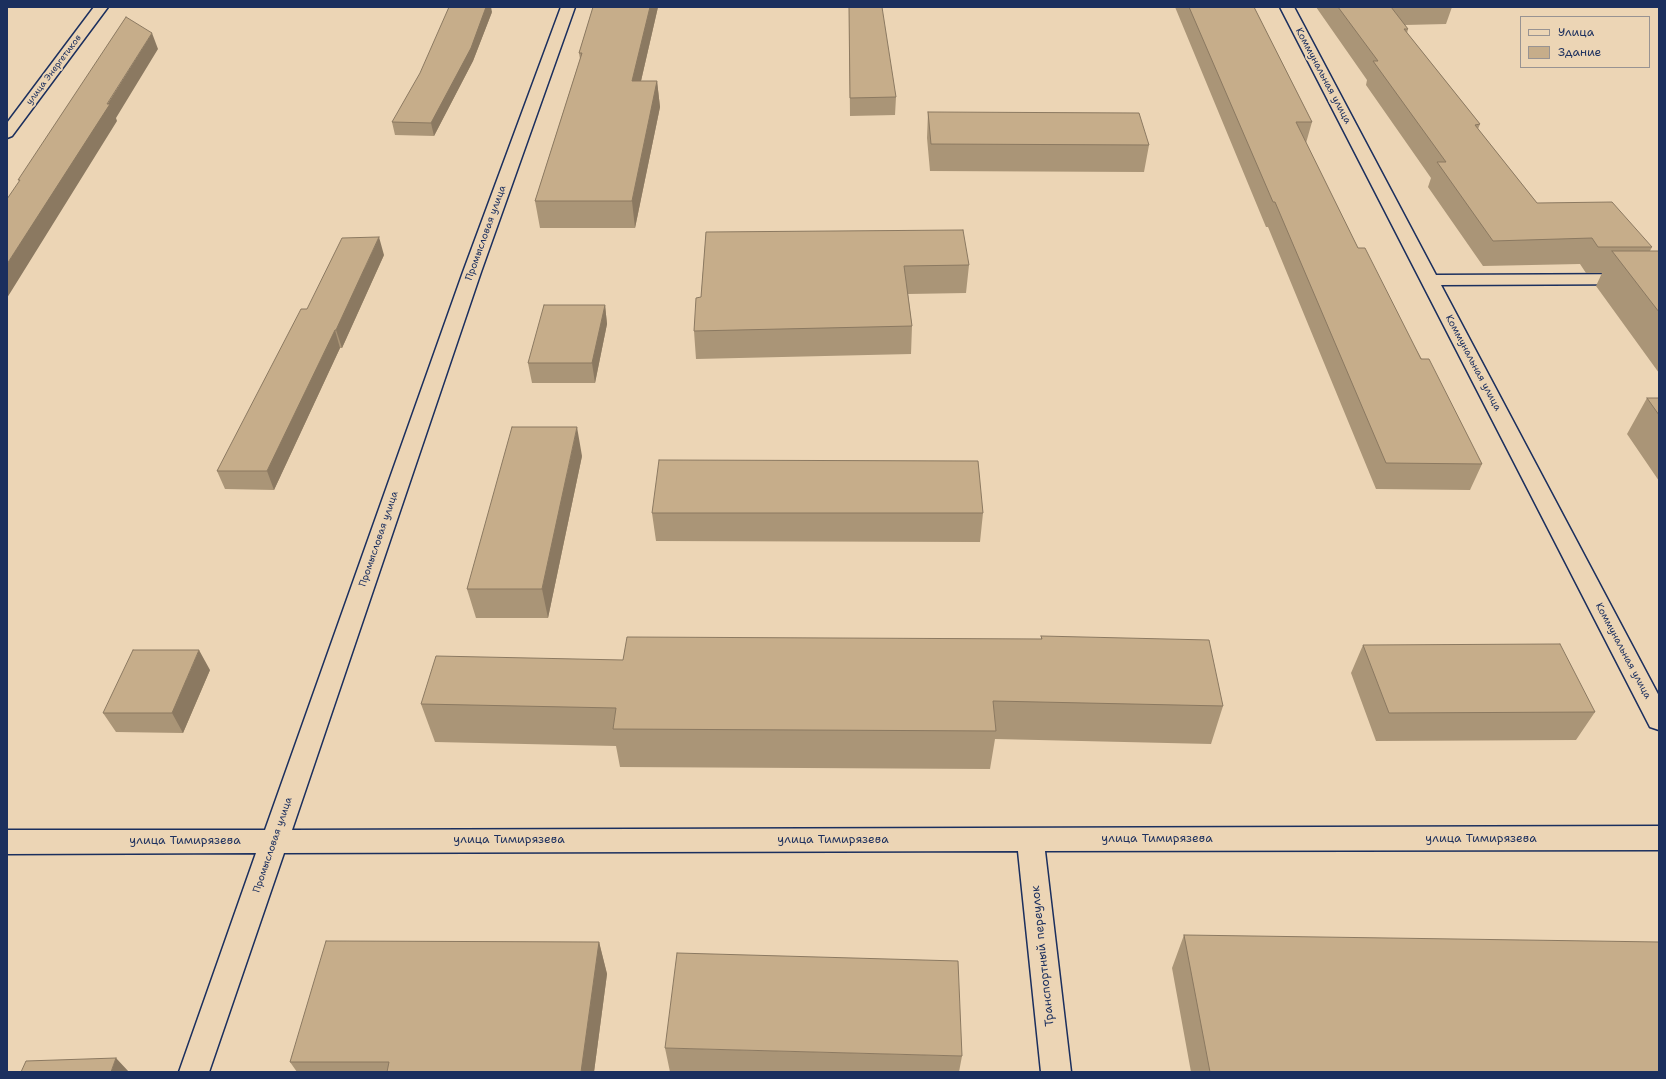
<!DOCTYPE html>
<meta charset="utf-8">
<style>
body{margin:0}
#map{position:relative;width:1666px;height:1079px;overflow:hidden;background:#ecd5b5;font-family:"Shantell Sans",sans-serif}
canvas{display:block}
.frame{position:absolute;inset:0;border:8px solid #1b2f5e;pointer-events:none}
.legend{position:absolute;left:1520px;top:16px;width:130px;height:52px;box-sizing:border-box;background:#ecd5b5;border:1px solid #989392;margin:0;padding:5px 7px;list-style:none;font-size:12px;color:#1b2f5e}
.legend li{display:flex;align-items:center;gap:8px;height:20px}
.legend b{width:20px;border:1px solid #989392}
</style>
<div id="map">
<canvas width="1666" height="1079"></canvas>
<div class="frame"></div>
<ul class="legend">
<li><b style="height:5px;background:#ecd5b5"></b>Улица</li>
<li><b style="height:11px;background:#c6ad8a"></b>Здание</li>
</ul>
</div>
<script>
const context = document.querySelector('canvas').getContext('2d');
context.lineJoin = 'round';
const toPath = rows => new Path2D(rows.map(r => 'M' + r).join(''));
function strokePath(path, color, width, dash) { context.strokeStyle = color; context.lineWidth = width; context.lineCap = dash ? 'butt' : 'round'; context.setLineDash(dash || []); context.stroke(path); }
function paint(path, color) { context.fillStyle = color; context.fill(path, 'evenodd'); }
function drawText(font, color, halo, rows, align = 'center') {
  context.font = font + ' "Shantell Sans",sans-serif'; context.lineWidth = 4; context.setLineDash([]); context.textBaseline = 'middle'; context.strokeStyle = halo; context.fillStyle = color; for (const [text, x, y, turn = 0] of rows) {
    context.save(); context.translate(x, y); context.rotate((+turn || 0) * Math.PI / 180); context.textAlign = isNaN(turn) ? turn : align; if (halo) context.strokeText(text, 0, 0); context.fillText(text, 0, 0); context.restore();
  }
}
const minor = toPath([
 [94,7,108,7,12,136,7,138,7,123,94,7],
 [561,7,575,7,481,272,292,830,1659,826,1659,850,1045,851,1071,1072,1041,1072,1018,851,284,853,209,1072,179,1072,256,853,7,854,7,830,265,830,463,272,561,7],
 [1280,7,1294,7,1436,275,1659,274,1659,284,1441,285,1659,696,1659,730,1650,727,1280,7]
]);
strokePath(minor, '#1b2f5e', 3);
paint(minor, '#ecd5b5');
paint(toPath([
 [593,7,658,7,641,81,657,81,660,107,635,228,540,228,535,201,580,59,579,53],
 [849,7,896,97,895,115,850,116],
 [1175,7,1254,7,1312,122,1306,143,1358,248,1482,464,1470,490,1376,489,1268,227,1266,227],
 [1316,7,1452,7,1446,24,1405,25,1408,29,1407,33,1480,124,1478,129,1537,203,1652,247,1650,251,1659,251,1659,373,1596,286,1602,273,1586,273,1580,264,1483,266,1428,187,1431,178,1366,85,1367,80],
 [492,12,473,61,434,136,395,135,392,122],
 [928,112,1149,145,1144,172,930,171,927,138],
 [706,232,969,265,966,293,908,294,912,326,911,354,696,359,694,331,701,297],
 [384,255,342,348,340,348,274,490,225,489,217,471,307,309],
 [605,305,607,324,595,383,532,383,528,363],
 [1647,398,1659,398,1659,481,1627,434],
 [582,456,548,618,476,618,467,589],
 [652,513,983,513,980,542,656,541],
 [1041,636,1223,706,1211,744,995,739,990,769,620,767,616,746,435,742,421,704,623,660,1041,639],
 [1363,645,1595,712,1576,740,1376,741,1351,673],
 [210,670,183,733,116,732,103,713],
 [1184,935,1659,1072,1191,1072,1172,968],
 [599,942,607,974,594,1072,297,1072,290,1062],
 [665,1048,962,1056,959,1072,670,1072]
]), '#aa9577');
paint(toPath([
 [486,7,491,7,492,12,473,61,434,136,431,123],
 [650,7,658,7,635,107,632,81],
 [152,33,158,49,116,118,117,121,7,298,7,264],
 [657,81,660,107,635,228,632,201],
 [379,237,384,255,342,348,336,330],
 [605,305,607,324,595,383,592,363],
 [335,330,340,348,274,490,267,471],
 [577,427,582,456,548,618,542,589],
 [199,650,210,670,183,733,172,713],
 [599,942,607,974,594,1072,581,1072],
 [116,1058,129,1072,111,1072]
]), '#8b7961');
const building = toPath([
 [449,7,486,7,471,48,431,123,392,122,420,73,449,7],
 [593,7,650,7,632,81,657,81,632,201,535,201,582,53,579,53,593,7],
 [849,7,882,7,896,97,850,98,849,7],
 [1189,7,1254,7,1312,122,1296,122,1358,248,1365,248,1421,359,1429,359,1482,464,1386,463,1275,202,1273,202,1189,7],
 [1338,7,1391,7,1408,29,1404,29,1480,124,1475,125,1537,203,1612,202,1652,247,1598,247,1592,238,1493,241,1437,162,1446,162,1373,61,1378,61,1338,7],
 [126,17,152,33,107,104,110,104,7,264,7,199,20,180,18,180,126,17],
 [928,112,1139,113,1149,145,931,144,928,112],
 [963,230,969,265,904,266,912,326,694,331,696,298,701,297,706,232,963,230],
 [379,237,336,330,335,330,267,471,217,471,301,309,307,309,342,238,379,237],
 [1612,251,1659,251,1659,312,1612,251],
 [544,305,605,305,592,363,528,363,544,305],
 [1647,398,1659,398,1659,415,1647,398],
 [512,427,577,427,542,589,467,589,512,427],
 [659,460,978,461,983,513,652,513,659,460],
 [1041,636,1209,640,1223,706,993,701,996,731,613,729,616,708,421,704,436,656,623,660,627,637,1042,639,1041,636],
 [1560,644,1595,712,1389,713,1363,645,1560,644],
 [133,650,199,650,172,713,103,713,133,650],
 [1184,935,1659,942,1659,1072,1210,1072,1184,935],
 [326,941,599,942,581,1072,387,1072,389,1062,290,1062,326,941],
 [677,953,958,961,962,1056,665,1048,677,953],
 [116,1058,111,1072,21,1072,26,1061,116,1058]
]);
paint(building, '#c6ad8a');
strokePath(building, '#8b7961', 1);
drawText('9px', '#1b2f5e', '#ecd5b5', [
 ["улица Энергетиков",54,70,-53]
]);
drawText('10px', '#1b2f5e', '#ecd5b5', [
 ["Коммунальная улица",1323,76,62],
 ["Промысловая улица",486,233,-70],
 ["Коммунальная улица",1473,363,62],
 ["Промысловая улица",379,539,-71],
 ["Коммунальная улица",1623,651,62],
 ["Промысловая улица",273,845,-71]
]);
drawText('12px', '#1b2f5e', '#ecd5b5', [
 ["улица Тимирязева",1157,839],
 ["улица Тимирязева",1481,839],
 ["улица Тимирязева",509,840],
 ["улица Тимирязева",833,840],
 ["улица Тимирязева",185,841],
 ["Транспортный переулок",1043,956,-96]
]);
</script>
